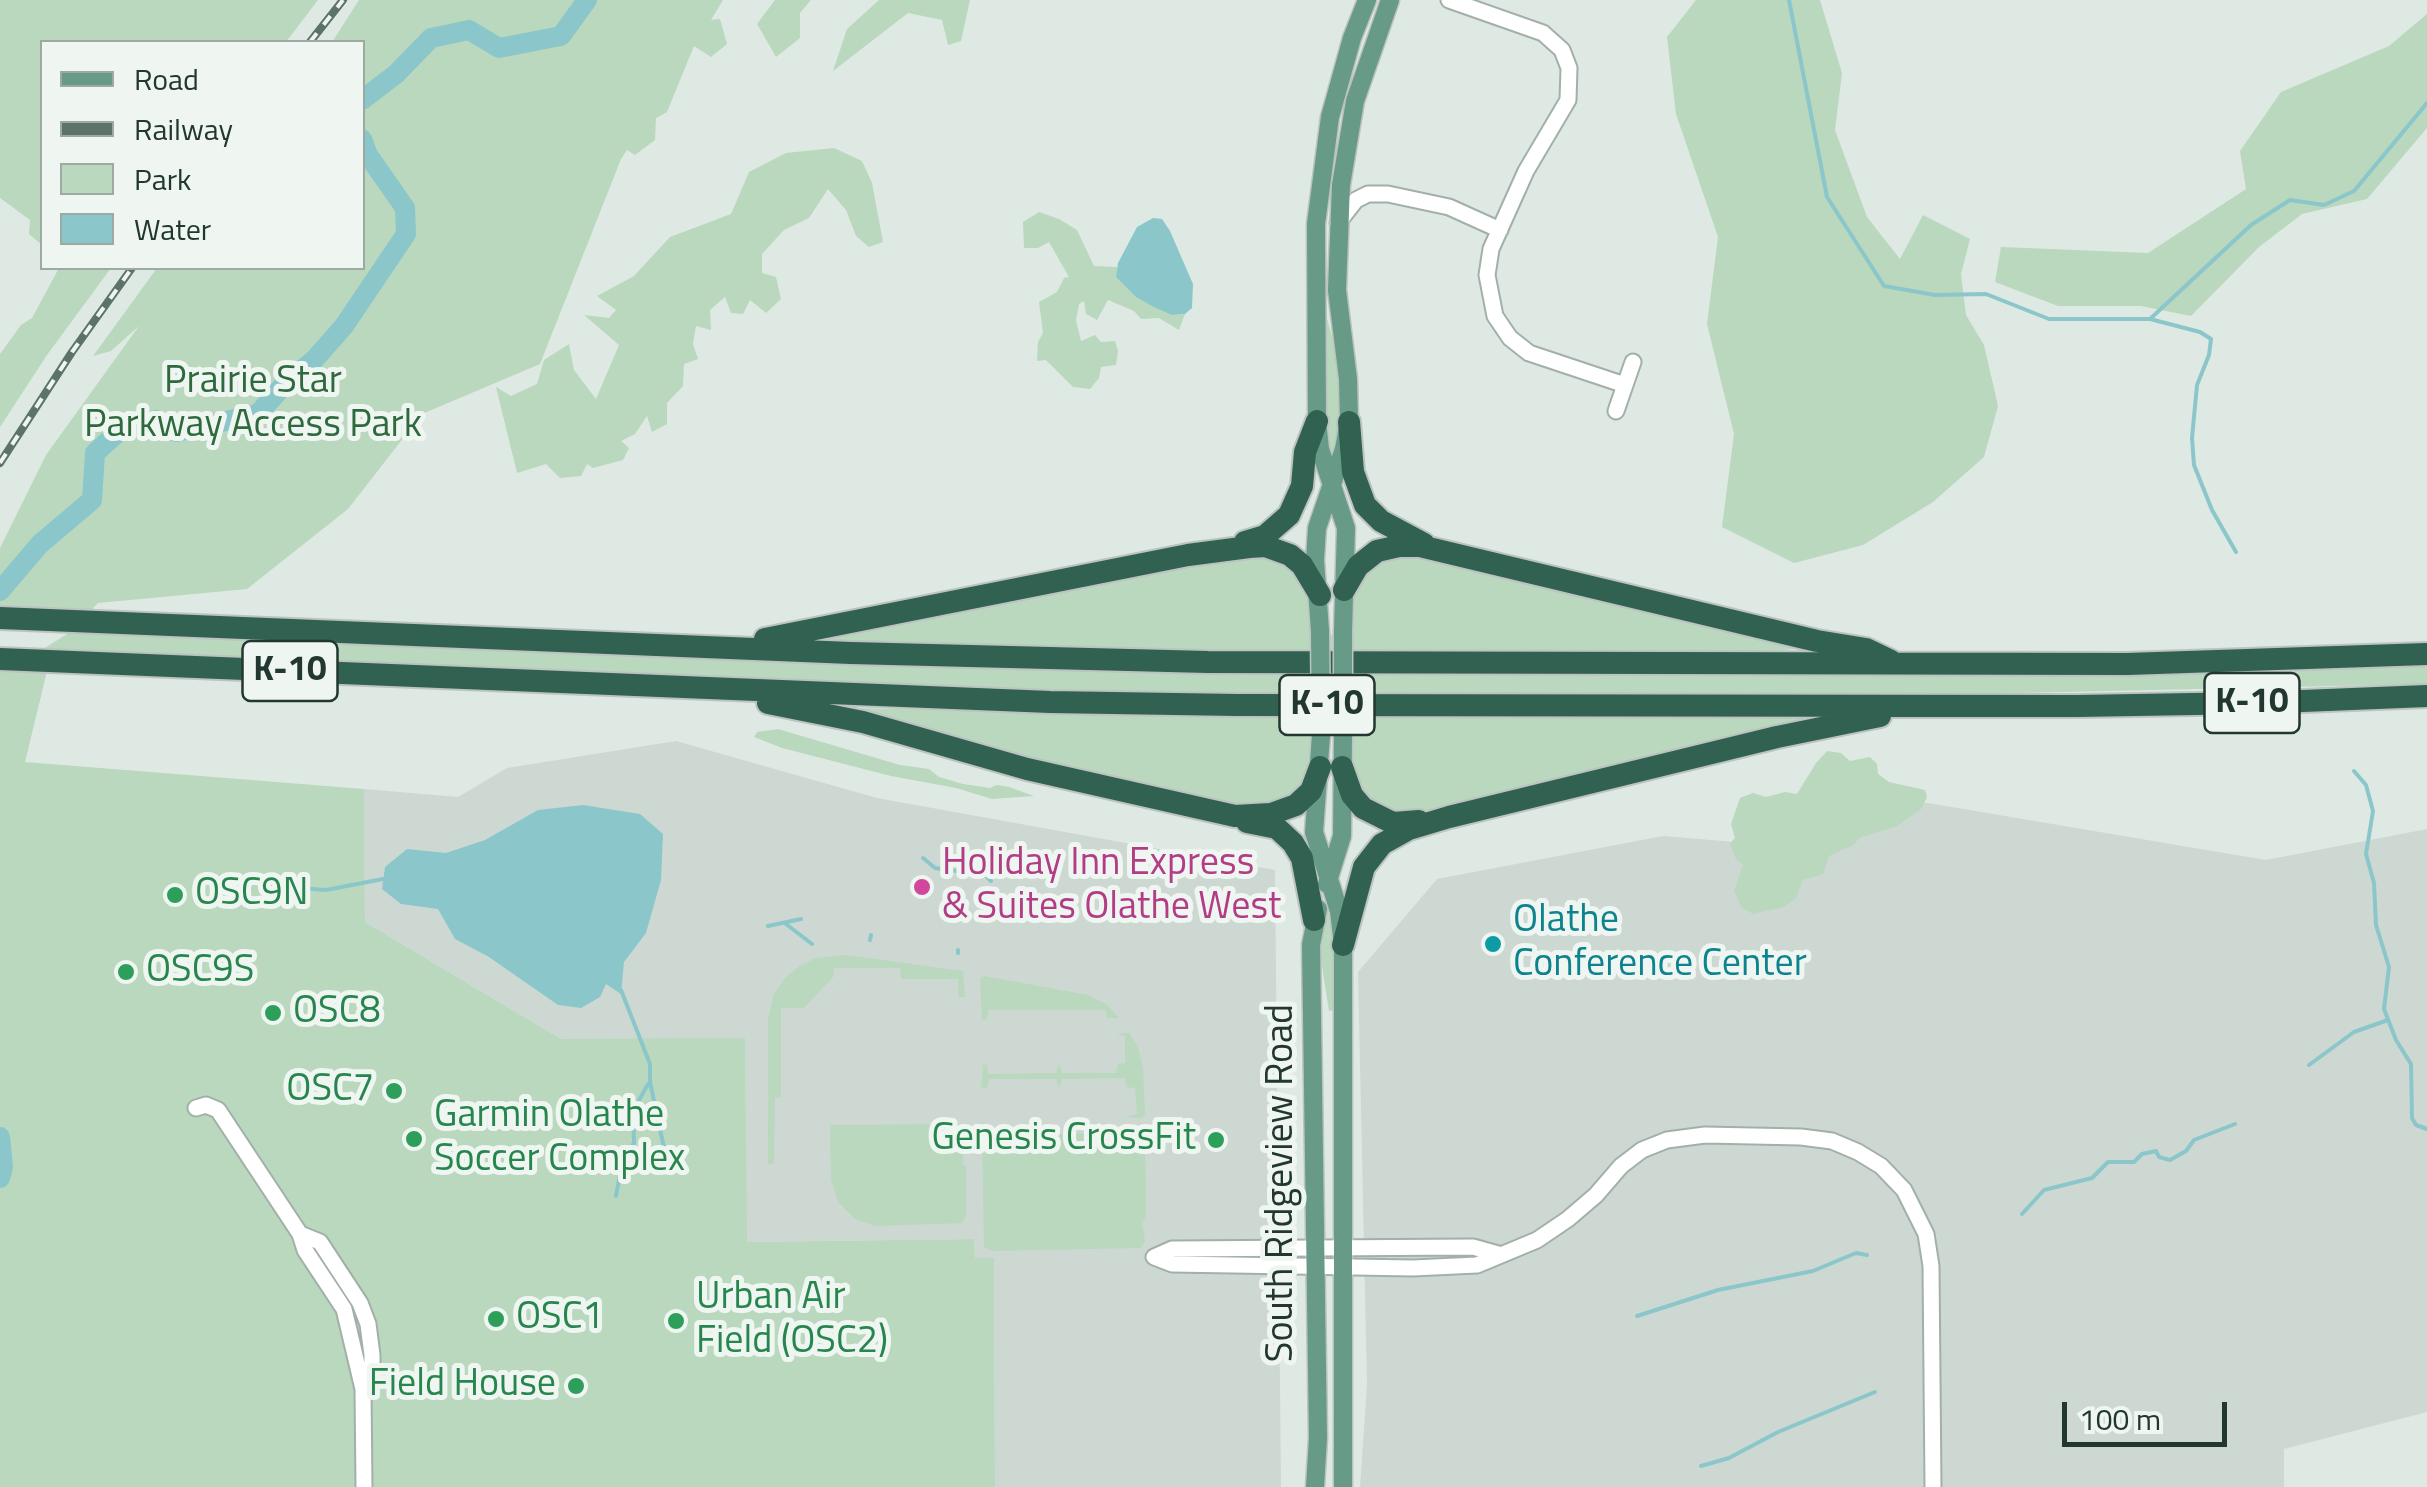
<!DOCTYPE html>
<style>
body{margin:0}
#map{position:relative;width:2427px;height:1487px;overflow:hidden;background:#dfe9e3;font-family:"Titillium Web",sans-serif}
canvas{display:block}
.legend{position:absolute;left:40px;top:40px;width:325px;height:230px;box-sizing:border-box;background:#eff6f1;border:2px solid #9daaa3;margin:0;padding:12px 18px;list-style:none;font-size:30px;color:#21372f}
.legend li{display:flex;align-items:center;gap:20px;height:50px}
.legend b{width:50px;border:2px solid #9daaa3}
.scale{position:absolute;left:2062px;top:1402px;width:165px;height:45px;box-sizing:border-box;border:5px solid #21372f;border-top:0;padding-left:12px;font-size:30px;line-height:35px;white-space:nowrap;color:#21372f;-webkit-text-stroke:8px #eff6f1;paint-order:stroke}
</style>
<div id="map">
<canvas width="2427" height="1487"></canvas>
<ul class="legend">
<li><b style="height:12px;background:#679b87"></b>Road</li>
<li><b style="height:12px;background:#5c736a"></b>Railway</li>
<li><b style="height:28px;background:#b9d8be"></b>Park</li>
<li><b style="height:28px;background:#8bc7ca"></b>Water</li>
</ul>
<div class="scale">100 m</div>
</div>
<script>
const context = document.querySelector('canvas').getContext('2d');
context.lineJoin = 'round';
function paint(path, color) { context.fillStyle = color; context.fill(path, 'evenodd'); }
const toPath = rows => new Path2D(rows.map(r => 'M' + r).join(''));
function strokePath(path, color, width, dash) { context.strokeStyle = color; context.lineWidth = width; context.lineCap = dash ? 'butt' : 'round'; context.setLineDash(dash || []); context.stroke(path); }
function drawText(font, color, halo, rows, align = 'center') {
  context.font = font + ' "Titillium Web",sans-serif'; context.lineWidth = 10; context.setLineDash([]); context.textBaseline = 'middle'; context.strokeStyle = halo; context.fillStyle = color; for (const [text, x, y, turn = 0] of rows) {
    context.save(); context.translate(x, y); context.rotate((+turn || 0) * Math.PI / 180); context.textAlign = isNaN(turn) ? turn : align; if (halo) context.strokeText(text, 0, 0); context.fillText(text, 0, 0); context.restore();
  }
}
paint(toPath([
 [676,741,877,798,1275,870,1281,1487,995,1487,994,1258,975,1258,974,1239,746,1242,745,1039,561,1039,365,922,364,789,458,797,507,768],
 [1821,785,2266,860,2427,829,2427,1412,2284,1449,2284,1487,1360,1487,1367,1385,1358,972,1437,879,1663,836,1819,849]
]), '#cdd8d2');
paint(toPath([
 [0,0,318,0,286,42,42,42,42,245,29,234,30,220,0,198],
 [359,0,723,0,711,20,720,19,727,44,711,57,694,46,667,112,656,118,655,140,635,155,627,150,621,159,540,364,422,414,348,509,247,589,98,603,81,621,0,617,0,548,46,455,139,326,111,351,93,356,157,268,362,268,362,42,332,42],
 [775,0,811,0,800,13,800,38,776,57,757,24],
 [879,0,970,0,961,41,948,45,942,20,908,13,833,71,847,29],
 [1696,0,1820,0,1842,73,1835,130,1867,217,1900,259,1923,215,1970,239,1961,274,1966,315,1984,345,1998,406,1984,457,1933,502,1863,545,1794,563,1722,527,1734,434,1707,324,1718,237,1676,114,1667,37],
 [2427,14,2427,128,2367,199,2302,214,2259,247,2191,316,2141,306,2058,306,1995,282,2001,247,2148,253,2246,189,2240,151,2281,92,2389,46],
 [834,148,862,161,872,183,883,242,869,247,856,236,846,210,828,189,809,218,784,230,762,254,762,273,776,277,781,299,766,313,750,300,743,314,731,313,725,297,710,310,711,330,696,326,693,344,698,359,684,364,683,386,667,403,667,424,652,432,647,416,635,434,621,441,629,448,623,460,593,468,587,464,581,476,560,478,546,464,517,473,496,387,511,396,537,384,544,360,569,344,574,370,596,399,619,345,584,315,609,318,616,310,597,296,634,276,670,237,731,214,749,172,786,153],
 [1039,212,1059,219,1077,230,1094,266,1117,267,1117,277,1172,315,1185,314,1179,330,1159,318,1141,319,1134,311,1108,300,1097,320,1086,314,1084,301,1079,304,1076,320,1081,341,1095,335,1101,342,1115,341,1118,351,1116,365,1101,367,1099,378,1090,389,1073,387,1046,360,1037,361,1038,342,1043,333,1039,302,1057,292,1064,278,1069,277,1049,242,1038,248,1024,248,1023,222],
 [59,268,111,268,47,355,0,427,0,354,21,325,32,318],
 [1326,293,1326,315,1339,360,1341,410,1334,451,1330,451,1326,437,1322,294],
 [1240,556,1273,557,1296,573,1311,597,1312,634,1352,635,1350,604,1358,583,1366,572,1383,560,1407,556,1805,648,1762,652,1214,651,822,640,821,634],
 [72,631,839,661,2427,663,2427,684,1879,696,1123,694,40,651],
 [0,661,49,663,25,762,364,789,365,922,561,1039,745,1038,747,1242,974,1239,975,1258,994,1258,995,1487,0,1487,0,1178,3,1167,0,1137],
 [854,708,1198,716,1816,717,1817,722,1515,795,1418,814,1391,812,1369,800,1360,788,1351,762,1351,734,1312,733,1308,777,1296,794,1263,806,1208,802,990,754,847,710],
 [778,729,900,765,929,769,939,777,963,784,990,788,997,785,1009,787,1034,796,992,799,956,788,891,776,782,748,754,737,757,732],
 [1827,751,1841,753,1850,761,1870,757,1877,764,1878,774,1889,782,1925,790,1927,797,1921,809,1897,826,1859,838,1854,845,1829,856,1823,874,1803,880,1796,898,1784,907,1753,914,1742,908,1734,891,1743,865,1736,859,1730,844,1735,838,1731,824,1740,798,1753,793,1766,797,1785,792,1797,794,1816,763],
 [1325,913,1331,914,1335,930,1335,1010,1329,1011,1320,954],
 [846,955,963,971,965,997,958,997,958,979,901,979,900,968,834,968,834,976,804,1008,781,1008,781,1097,775,1098,774,1164,768,1164,768,1020,773,996,785,978,801,965,816,958],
 [984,976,1088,995,1106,1004,1119,1018,1107,1018,1105,1010,988,1010,987,1019,982,1020,980,978],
 [1129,1033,1138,1047,1143,1069,1145,1114,1142,1118,1126,1117,1137,1114,1135,1088,1126,1087,1125,1078,1062,1079,1059,1088,1056,1079,989,1079,987,1088,981,1087,983,1064,987,1065,988,1074,1056,1073,1059,1064,1062,1073,1116,1073,1118,1064,1125,1063,1125,1036,1116,1034],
 [959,1124,959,1135,963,1136,963,1165,966,1166,966,1215,962,1223,875,1226,855,1219,838,1202,831,1180,830,1125],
 [1145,1133,1146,1217,1142,1223,1145,1241,1141,1248,992,1251,984,1247,982,1134]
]), '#b9d8be');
paint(toPath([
 [1153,218,1162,219,1170,231,1193,284,1192,308,1185,314,1172,315,1154,307,1136,297,1116,277,1118,263,1137,227],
 [583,805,640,814,663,834,661,880,646,933,624,962,621,994,606,984,600,997,581,1008,558,1005,489,957,455,939,438,909,401,904,382,889,385,867,407,849,446,853,485,840,538,810]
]), '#8bc7ca');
strokePath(toPath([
 [1789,0,1827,197,1884,286,1935,295,1986,294,2049,319,2150,319,2200,332,2211,339,2209,355,2197,385,2192,438,2194,465,2212,510,2236,552],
 [2150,319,2251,225,2290,200,2324,205,2354,191,2427,103],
 [2354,771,2366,785,2373,811,2366,854,2374,883,2376,925,2389,967,2384,1009,2396,1040,2411,1064,2412,1118,2416,1125,2427,1129],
 [923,858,935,868,985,875,991,881],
 [273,886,326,890,383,879],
 [786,924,812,944],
 [768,926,801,919],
 [870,940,871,935],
 [958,953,958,950],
 [621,990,650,1064,650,1082,664,1148,664,1162],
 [2309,1065,2354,1032,2388,1020],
 [616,1196,623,1158,634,1143,633,1111,648,1084],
 [2022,1214,2044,1190,2092,1178,2108,1162,2134,1162,2142,1154,2156,1151,2159,1157,2170,1160,2186,1151,2194,1140,2235,1124],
 [1637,1316,1718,1290,1813,1271,1856,1253,1867,1255],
 [1701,1466,1729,1458,1778,1432,1875,1392]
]), '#8bc7ca', 4);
strokePath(toPath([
 [362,100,396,74,431,38,469,30,499,48,561,36,587,0],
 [0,591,40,544,92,500,95,453,125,426,156,420,176,432,258,414,282,387,314,360,344,326,406,234,405,208,368,155,362,139],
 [0,1137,3,1167,0,1178]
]), '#8bc7ca', 20);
const minor = toPath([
 [1449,0,1543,33,1562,50,1569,68,1568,100,1526,171,1491,249,1487,275,1495,316,1510,338,1529,353,1625,385],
 [1338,223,1356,200,1368,194,1388,194,1449,207,1500,230],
 [1616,411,1633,362],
 [196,1108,206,1105,218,1110,300,1234,305,1250,344,1309,363,1389,364,1487],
 [300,1234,320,1242,360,1303,368,1324,372,1355,372,1366,363,1389],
 [1154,1257,1172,1264,1413,1268,1477,1265,1537,1240,1568,1219,1596,1195,1621,1166,1642,1150,1667,1140,1705,1135,1801,1137,1832,1141,1858,1152,1881,1166,1904,1190,1926,1234,1931,1266,1933,1487],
 [1154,1257,1172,1249,1315,1248,1473,1247,1498,1254]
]);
const major = toPath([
 [1320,631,1315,560,1317,528,1344,449,1349,422,1348,379,1337,290,1341,185,1355,101,1390,0],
 [1343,631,1346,528,1320,449,1317,421,1316,224,1330,117,1352,38,1367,0],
 [1321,735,1314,832,1339,911,1343,945,1343,1487],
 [1327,884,1342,836,1343,735],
 [1315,1487,1318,1438,1311,945,1318,909]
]);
const highway = toPath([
 [1349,422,1353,472,1365,505,1381,521,1424,544],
 [1245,542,1265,536,1289,515,1302,486,1305,452,1317,421],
 [1344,590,1358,566,1377,551,1399,546,1420,546,1817,641,1866,649,1891,661],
 [0,618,851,653,1208,662,2127,664,2427,654],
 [765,639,1188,555,1249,547,1265,546,1290,555,1302,565,1320,595],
 [0,659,1050,702,1237,705,2077,706,2253,703,2427,696],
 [768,703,863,722,1027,769,1235,816,1271,814,1296,805,1311,791,1320,767],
 [1342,767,1352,795,1363,808,1393,823,1419,821],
 [1247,822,1277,828,1293,843,1302,858,1314,920],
 [1343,945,1364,867,1382,844,1409,829,1449,817,1777,737,1880,716]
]);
strokePath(minor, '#a2b0a9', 19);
strokePath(major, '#bcc3c1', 21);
strokePath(highway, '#bcc3c1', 26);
strokePath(minor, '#fff', 15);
strokePath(major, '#679b87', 18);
strokePath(highway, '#306151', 22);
const rail = toPath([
 [310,42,343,0],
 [0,463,72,352,132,268]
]);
strokePath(rail, '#5c736a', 8);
strokePath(rail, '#eff6f1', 4, [11]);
const majorBridge = toPath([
 [1320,631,1321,735],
 [1343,735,1343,631]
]);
strokePath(majorBridge, '#bcc3c1', 21, []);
strokePath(majorBridge, '#679b87', 18);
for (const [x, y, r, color] of [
 [922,887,10,"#d1479c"],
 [175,895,10,"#2e9e5b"],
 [1493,944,10,"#0f9aa8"],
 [126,972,10,"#2e9e5b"],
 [273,1013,10,"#2e9e5b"],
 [394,1091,10,"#2e9e5b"],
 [414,1139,10,"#2e9e5b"],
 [1216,1140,10,"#2e9e5b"],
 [496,1319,10,"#2e9e5b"],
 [676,1321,10,"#2e9e5b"],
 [576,1386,10,"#2e9e5b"]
]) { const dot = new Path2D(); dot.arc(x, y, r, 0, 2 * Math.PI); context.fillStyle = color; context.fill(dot); strokePath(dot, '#eff6f1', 4); }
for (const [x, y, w] of [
 [290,671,95],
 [2252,703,95],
 [1327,705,95]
]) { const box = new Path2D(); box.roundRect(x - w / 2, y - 30, w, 60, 8); context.fillStyle = '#eff6f1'; context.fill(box); strokePath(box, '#21372f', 2.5); }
drawText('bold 35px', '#21372f', null, [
 ["K-10",290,671],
 ["K-10",2252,703],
 ["K-10",1327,705]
]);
drawText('38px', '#2f6a3f', '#eff6f1', [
 ["Prairie Star",253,383],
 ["Parkway Access Park",253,427]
]);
drawText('38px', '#b23c85', '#eff6f1', [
 ["Holiday Inn Express",942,865],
 ["& Suites Olathe West",942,909]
], 'left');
drawText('38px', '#27864d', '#eff6f1', [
 ["OSC9N",195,895],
 ["OSC9S",146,972],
 ["OSC8",293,1013],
 ["OSC7",374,1091,"right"],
 ["Garmin Olathe",434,1117],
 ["Soccer Complex",434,1161],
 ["Genesis CrossFit",1196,1140,"right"],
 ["Urban Air",696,1299],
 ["Field (OSC2)",696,1343],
 ["OSC1",516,1319],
 ["Field House",556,1386,"right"]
], 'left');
drawText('38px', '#0d838f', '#eff6f1', [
 ["Olathe",1513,922],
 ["Conference Center",1513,966]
], 'left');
drawText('38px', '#21372f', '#eff6f1', [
 ["South Ridgeview Road",1283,1183,-90]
]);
</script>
